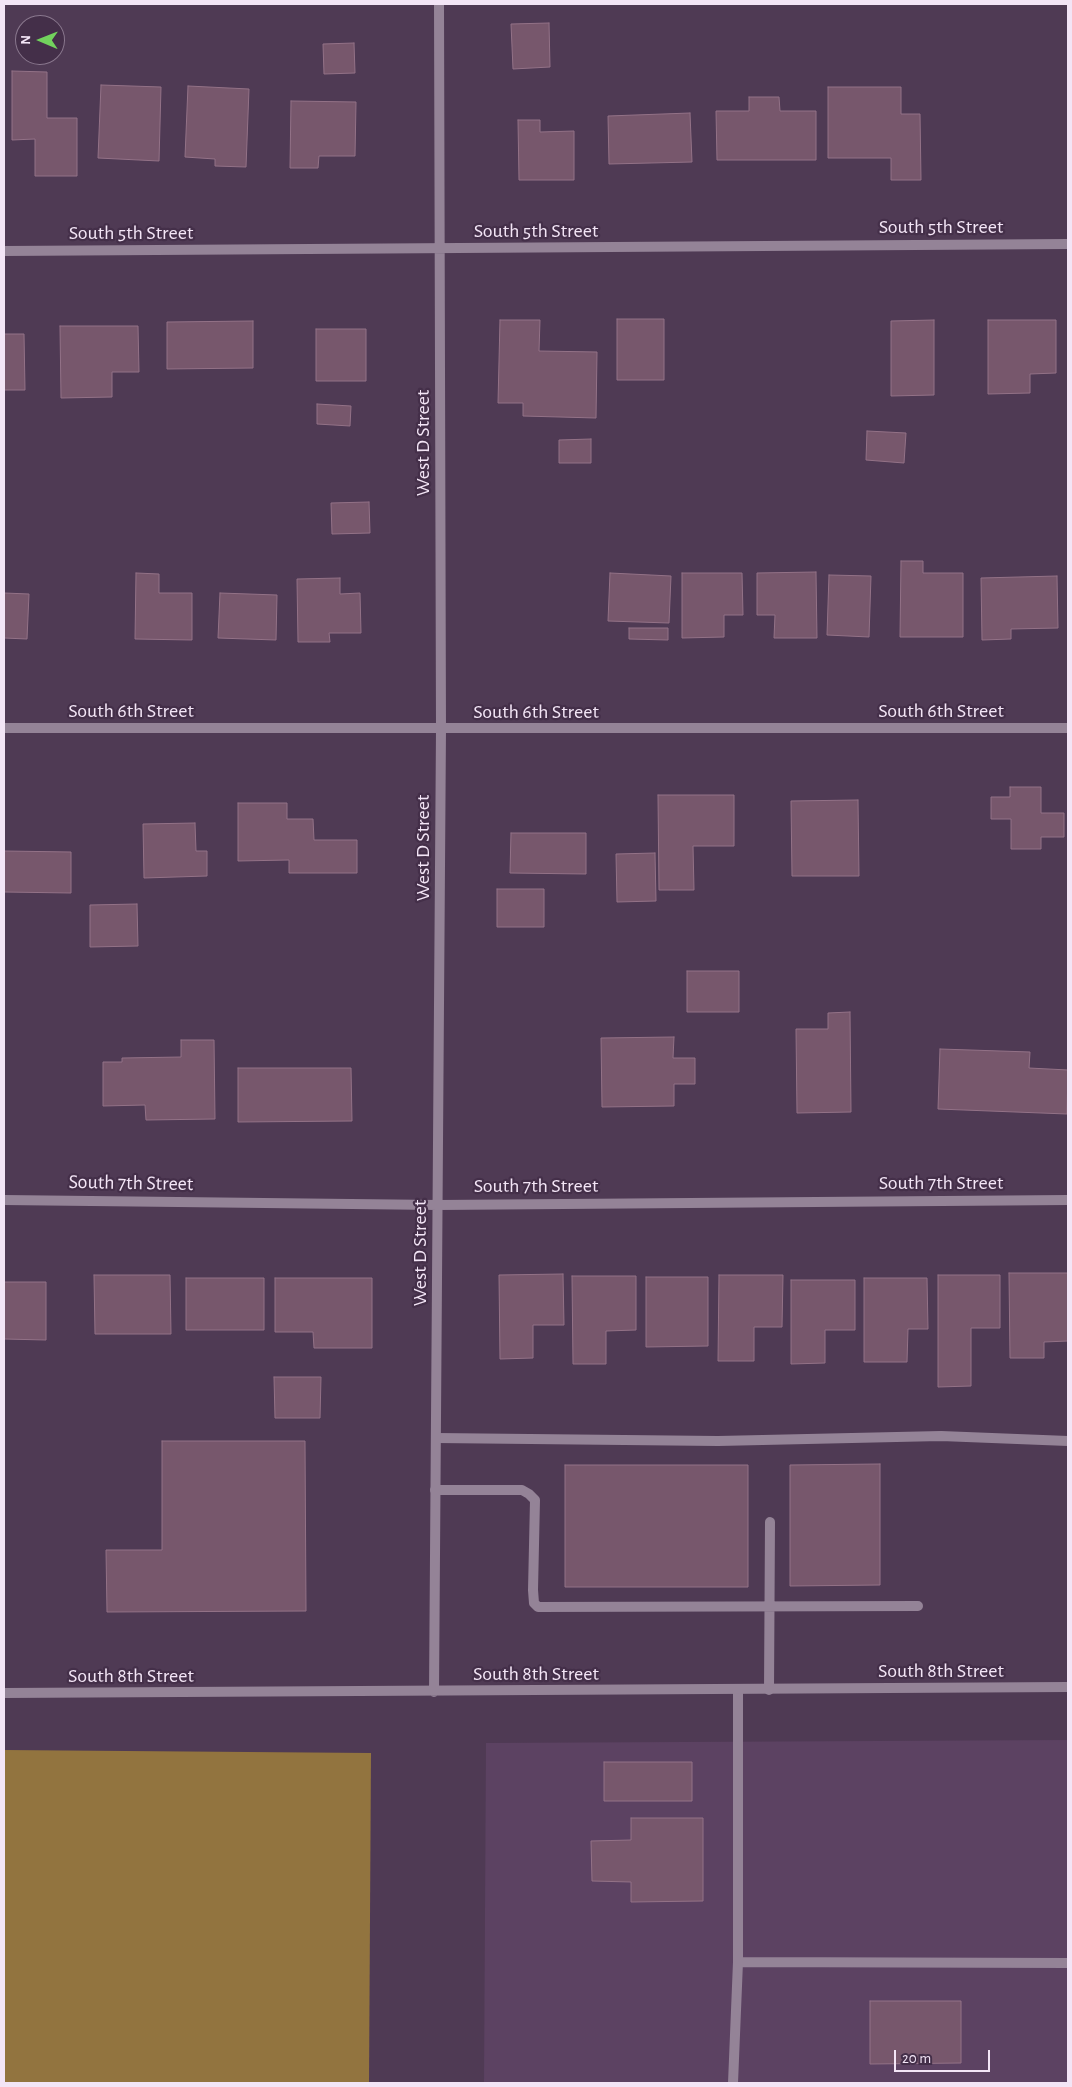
<!DOCTYPE html>
<style>
body{margin:0}
#map{position:relative;width:1072px;height:2087px;overflow:hidden;background:#4f3a54;font-family:"Alegreya Sans",sans-serif}
canvas{display:block}
.frame{position:absolute;inset:0;border:5px solid #f3e5f6;pointer-events:none}
.north{position:absolute;left:15px;top:15px;width:50px;height:50px;box-sizing:border-box;background:#442f49;border:1px solid #8a788e;border-radius:50%;rotate:271deg;font-size:14px;font-weight:700;line-height:20px;text-align:center;color:#f3e5f6}
.north::after{content:'';display:block;margin:auto;width:18px;height:22px;background:#72d25d;clip-path:polygon(50% 0,100% 100%,50% 72%,0 100%)}
.scale{position:absolute;left:894px;top:2050px;width:96px;height:22px;box-sizing:border-box;border:2px solid #f3e5f6;border-top:0;padding-left:6px;font-size:15px;line-height:18px;white-space:nowrap;color:#f3e5f6;-webkit-text-stroke:4px #442f49;paint-order:stroke}
</style>
<div id="map">
<canvas width="1072" height="2087"></canvas>
<div class="frame"></div>
<div class="north">N</div>
<div class="scale">20 m</div>
</div>
<script>
const context = document.querySelector('canvas').getContext('2d');
context.lineJoin = 'round';
function paint(path, color) { context.fillStyle = color; context.fill(path, 'evenodd'); }
const toPath = rows => new Path2D(rows.map(r => 'M' + r).join(''));
function strokePath(path, color, width, dash) { context.strokeStyle = color; context.lineWidth = width; context.lineCap = dash ? 'butt' : 'round'; context.setLineDash(dash || []); context.stroke(path); }
function drawText(font, color, halo, rows, align = 'center') {
  context.font = font + ' "Alegreya Sans",sans-serif'; context.lineWidth = 4.5; context.setLineDash([]); context.textBaseline = 'middle'; context.strokeStyle = halo; context.fillStyle = color; for (const [text, x, y, turn = 0] of rows) {
    context.save(); context.translate(x, y); context.rotate((+turn || 0) * Math.PI / 180); context.textAlign = isNaN(turn) ? turn : align; if (halo) context.strokeText(text, 0, 0); context.fillText(text, 0, 0); context.restore();
  }
}
paint(toPath([
 [1068,1740,1068,2083,484,2083,486,1743]
]), '#5c4262');
paint(toPath([
 [4,1750,371,1753,369,2083,4,2083]
]), '#92743f');
const building = toPath([
 [549,23,550,67,513,69,511,24,549,23],
 [354,43,355,73,324,74,323,44,354,43],
 [12,71,47,72,47,118,77,118,77,176,35,176,35,139,12,140,12,71],
 [101,85,161,87,159,161,98,158,101,85],
 [188,86,249,89,246,167,215,166,215,159,185,157,188,86],
 [828,87,901,87,901,114,920,114,921,180,891,180,891,158,828,158,828,87],
 [749,97,779,97,780,111,816,111,816,160,717,160,716,111,749,111,749,97],
 [291,101,356,102,355,156,319,156,318,168,290,168,291,101],
 [690,113,692,162,609,164,608,116,690,113],
 [518,120,540,120,540,132,574,131,574,180,519,180,518,120],
 [617,319,664,319,664,380,617,380,617,319],
 [500,320,540,320,539,351,597,352,596,418,523,416,523,403,498,403,500,320],
 [934,320,934,395,891,396,891,321,934,320],
 [988,320,1056,320,1056,373,1030,374,1030,393,988,394,988,320],
 [253,321,253,368,167,369,167,322,253,321],
 [60,326,138,326,139,372,112,372,112,397,61,398,60,326],
 [316,329,366,329,366,381,316,381,316,329],
 [4,334,24,334,25,390,4,390,4,334],
 [317,404,351,406,350,426,317,424,317,404],
 [867,431,906,433,904,463,866,460,867,431],
 [591,439,591,463,559,463,559,440,591,439],
 [369,502,370,533,332,534,331,503,369,502],
 [901,561,923,561,923,573,963,573,963,637,900,637,901,561],
 [816,572,817,638,774,638,775,615,757,615,757,573,816,572],
 [136,573,159,574,159,593,192,593,192,640,135,639,136,573],
 [610,573,671,576,669,623,608,621,610,573],
 [682,573,742,573,743,615,724,615,724,637,682,638,682,573],
 [829,575,871,576,869,637,827,635,829,575],
 [1057,576,1058,628,1011,629,1011,639,982,640,981,578,1057,576],
 [340,578,340,594,360,593,361,633,329,633,330,642,298,642,297,579,340,578],
 [4,593,29,594,27,639,4,638,4,593],
 [220,593,277,595,276,640,218,638,220,593],
 [629,628,668,628,668,640,629,639,629,628],
 [1010,787,1041,787,1041,813,1064,813,1064,837,1041,837,1041,849,1011,849,1011,819,991,819,991,797,1010,797,1010,787],
 [658,795,734,795,734,846,693,846,694,890,659,890,658,795],
 [858,800,859,876,792,876,791,801,858,800],
 [238,803,287,803,287,819,313,819,314,840,357,840,357,873,289,873,289,860,238,861,238,803],
 [195,823,196,851,207,851,207,876,144,878,143,824,195,823],
 [511,833,586,833,586,874,510,873,511,833],
 [4,851,71,852,71,893,4,892,4,851],
 [655,853,656,901,617,902,616,854,655,853],
 [497,889,544,889,544,927,497,927,497,889],
 [137,904,138,946,90,947,90,905,137,904],
 [687,971,739,971,739,1012,687,1012,687,971],
 [850,1012,851,1112,797,1113,796,1029,828,1029,828,1013,850,1012],
 [674,1037,673,1058,695,1058,695,1084,674,1084,674,1106,602,1107,601,1038,674,1037],
 [181,1040,214,1040,215,1119,146,1120,145,1105,103,1106,103,1062,122,1062,122,1058,181,1057,181,1040],
 [940,1049,1030,1052,1029,1068,1068,1070,1067,1114,938,1109,940,1049],
 [238,1068,351,1068,352,1121,238,1122,238,1068],
 [1009,1273,1068,1273,1068,1341,1044,1342,1044,1358,1010,1358,1009,1273],
 [563,1274,564,1325,533,1325,533,1358,500,1359,499,1275,563,1274],
 [94,1275,170,1275,171,1334,95,1334,94,1275],
 [719,1275,783,1275,782,1327,754,1327,754,1361,718,1361,719,1275],
 [938,1275,1000,1275,1000,1328,971,1328,971,1386,938,1387,938,1275],
 [572,1276,636,1276,636,1330,606,1331,606,1364,573,1364,572,1276],
 [646,1277,708,1277,708,1346,646,1347,646,1277],
 [186,1278,264,1278,264,1330,186,1330,186,1278],
 [275,1278,372,1278,372,1348,314,1348,313,1332,275,1332,275,1278],
 [864,1278,927,1278,928,1329,908,1329,907,1362,864,1362,864,1278],
 [791,1280,855,1280,855,1330,825,1330,825,1363,791,1364,791,1280],
 [4,1282,46,1282,46,1340,4,1339,4,1282],
 [274,1377,321,1377,320,1418,275,1418,274,1377],
 [162,1441,305,1441,306,1611,107,1612,106,1550,162,1550,162,1441],
 [880,1464,880,1585,790,1586,790,1465,880,1464],
 [565,1465,748,1465,748,1587,565,1587,565,1465],
 [604,1762,692,1762,692,1801,604,1801,604,1762],
 [631,1818,703,1818,703,1901,631,1902,631,1882,592,1881,591,1841,631,1840,631,1818],
 [870,2001,961,2001,961,2063,870,2064,870,2001]
]);
paint(building, '#77576c');
strokePath(building, '#937287', 1);
strokePath(toPath([
 [436,1438,718,1441,941,1436,1068,1441],
 [435,1490,522,1490,529,1494,535,1500,533,1590,534,1603,538,1607,918,1606],
 [738,1690,738,1962,1068,1963],
 [769,1690,770,1522],
 [733,2083,738,1962]
]), '#948397', 10);
strokePath(toPath([
 [4,251,1068,244],
 [4,728,1068,728],
 [4,1200,438,1205,1068,1200],
 [434,1692,441,729,439,4],
 [4,1693,1068,1687]
]), '#948397', 10);
drawText('20px', '#f3e5f6', '#442f49', [
 ["South 5th Street",941,227],
 ["South 5th Street",536,231],
 ["South 5th Street",131,233],
 ["West D Street",423,443,-90],
 ["South 6th Street",131,711],
 ["South 6th Street",941,711],
 ["South 6th Street",536,712],
 ["West D Street",423,848,-90],
 ["South 7th Street",131,1183,1],
 ["South 7th Street",941,1183],
 ["South 7th Street",536,1186],
 ["West D Street",420,1253,-90],
 ["South 8th Street",941,1671],
 ["South 8th Street",536,1674],
 ["South 8th Street",131,1676]
]);
</script>
